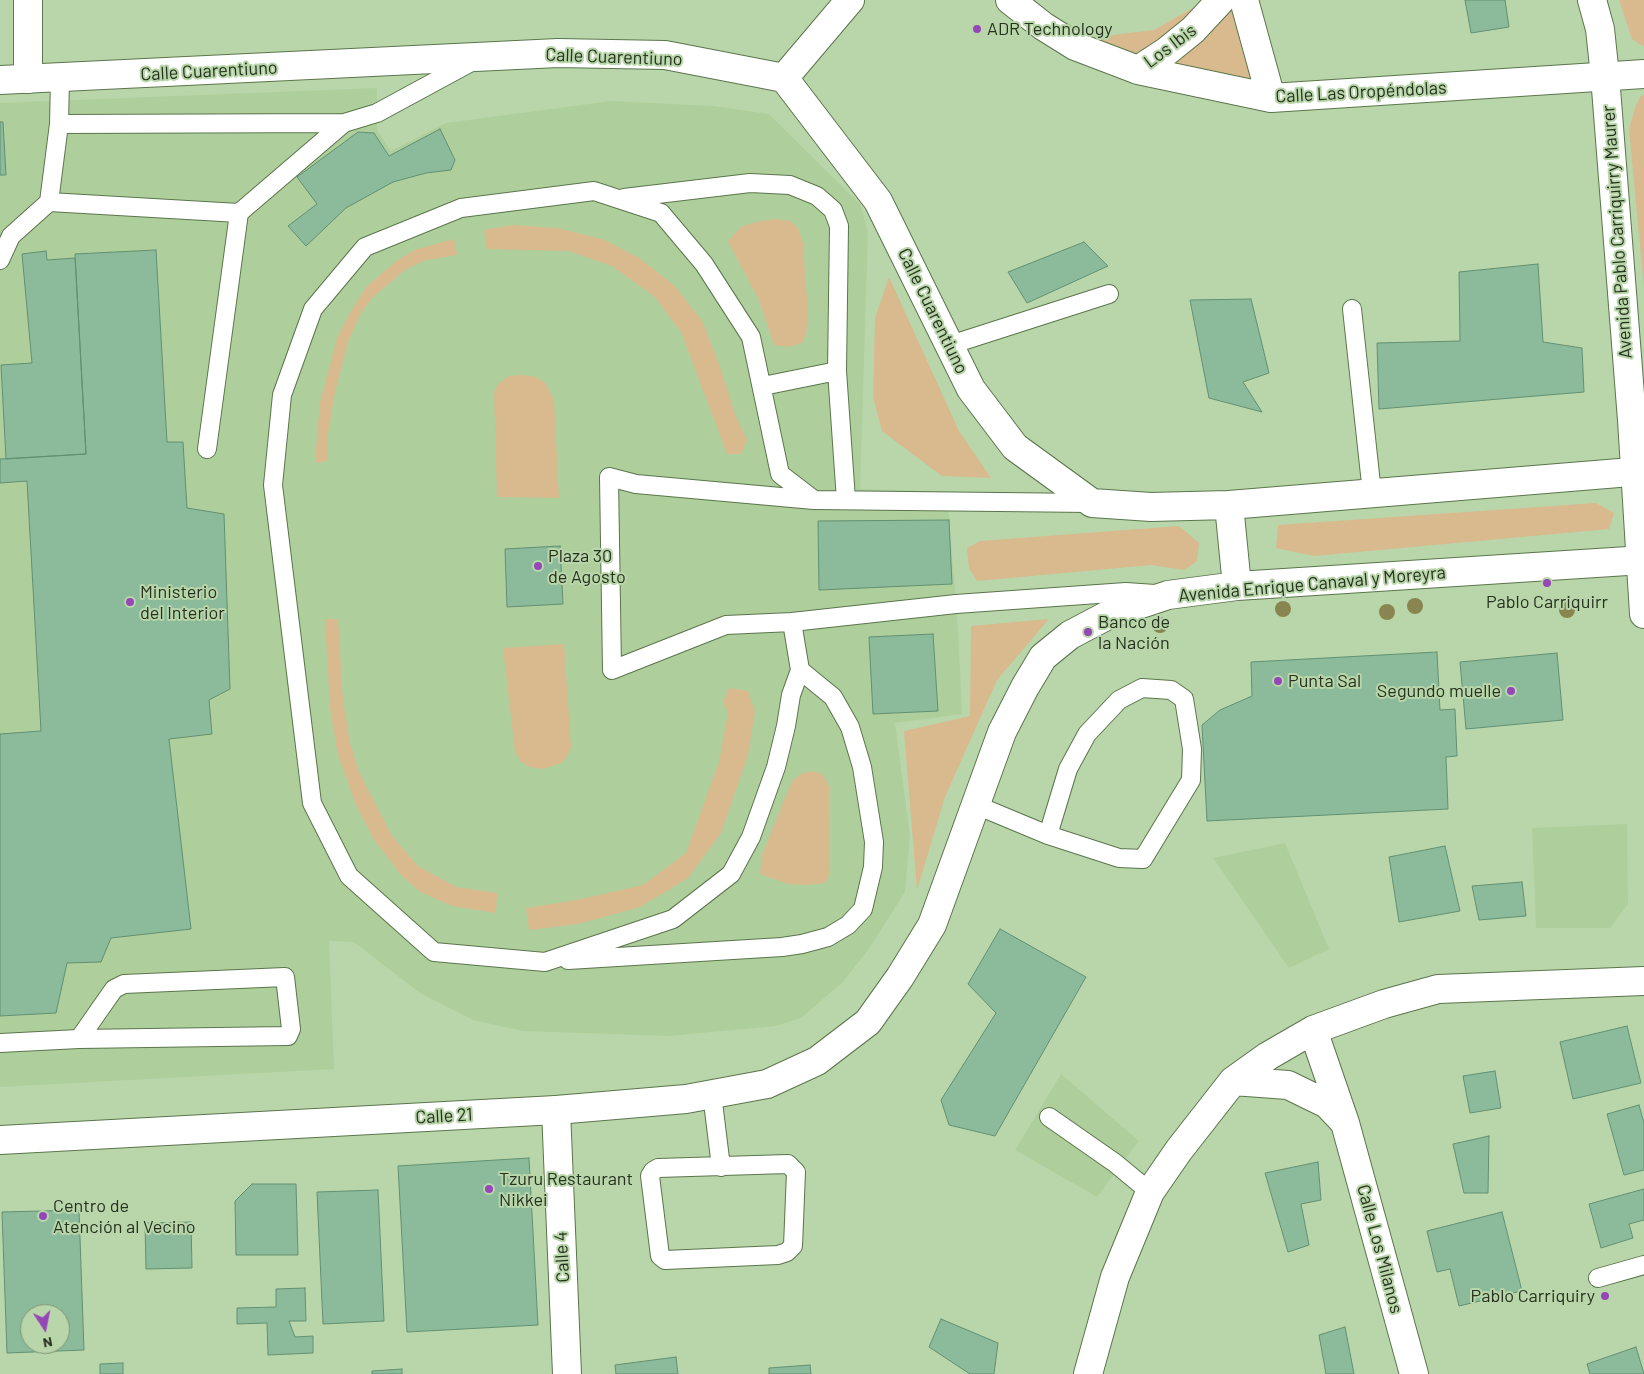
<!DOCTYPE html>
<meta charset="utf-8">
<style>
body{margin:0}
#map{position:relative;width:1644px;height:1374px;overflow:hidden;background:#b9d6aa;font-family:Barlow,sans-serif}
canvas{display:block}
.north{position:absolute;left:20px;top:1304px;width:50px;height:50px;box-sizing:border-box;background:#b9d6aa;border:1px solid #7e9472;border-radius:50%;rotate:169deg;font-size:14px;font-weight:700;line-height:20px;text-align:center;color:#26311f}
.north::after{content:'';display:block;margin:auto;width:18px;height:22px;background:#9647b7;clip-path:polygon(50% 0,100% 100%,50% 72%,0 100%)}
</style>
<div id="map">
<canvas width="1644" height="1374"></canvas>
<div class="north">N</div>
</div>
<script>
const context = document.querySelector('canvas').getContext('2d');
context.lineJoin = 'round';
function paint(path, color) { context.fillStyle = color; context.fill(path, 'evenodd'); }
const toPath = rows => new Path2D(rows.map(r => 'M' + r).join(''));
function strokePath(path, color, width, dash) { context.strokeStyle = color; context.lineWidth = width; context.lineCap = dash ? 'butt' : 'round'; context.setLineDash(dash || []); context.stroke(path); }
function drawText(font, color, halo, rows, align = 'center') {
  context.font = font + ' Barlow,sans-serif'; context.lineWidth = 4; context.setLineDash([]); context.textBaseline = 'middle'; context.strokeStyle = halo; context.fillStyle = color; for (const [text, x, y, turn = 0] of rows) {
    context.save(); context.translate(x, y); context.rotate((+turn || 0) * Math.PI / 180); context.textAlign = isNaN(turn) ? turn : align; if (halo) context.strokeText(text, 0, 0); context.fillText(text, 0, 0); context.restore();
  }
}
paint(toPath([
 [377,88,377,130,391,151,446,123,611,101,713,106,769,114,860,204,868,232,860,489,947,492,958,629,962,714,895,723,910,836,905,892,868,950,842,983,801,1018,776,1026,669,1036,523,1031,473,1020,420,993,354,942,329,941,334,1069,0,1087,0,103],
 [1627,824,1628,904,1610,928,1536,928,1532,828],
 [1285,843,1329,949,1289,968,1213,858],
 [1061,1074,1139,1141,1097,1197,1015,1150]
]), '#aecf9c');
paint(toPath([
 [1229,0,1252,82,1132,63,1097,37,1154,30,1205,1],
 [1619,0,1644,0,1644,47,1632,39],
 [1644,95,1644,288,1629,129,1636,105,1641,96],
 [775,219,790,221,798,228,803,243,808,314,806,334,802,343,789,347,774,345,759,300,728,241,741,227,756,222],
 [513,225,557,228,605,240,639,258,675,286,702,321,720,367,736,417,747,440,741,454,727,454,681,332,655,297,612,266,569,251,487,249,484,230],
 [454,239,457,255,426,260,406,269,371,299,360,315,348,342,335,392,327,439,328,461,315,463,320,402,337,338,350,313,366,287,395,262,414,250],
 [889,277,959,431,991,478,942,476,882,431,873,397,875,318],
 [522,375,536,377,546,384,554,400,559,498,497,497,494,392,498,384,509,376],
 [1596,503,1614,513,1609,529,1314,556,1276,548,1278,525],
 [1179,526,1199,543,1197,561,1184,570,1151,565,977,581,969,568,967,548,980,541],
 [325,619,338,619,343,700,350,743,359,772,392,836,418,866,456,887,497,893,496,913,452,906,419,891,401,875,373,838,355,803,337,751,330,708],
 [1049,619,997,680,945,797,917,890,904,731,970,716,971,626],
 [564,644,571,747,567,757,561,763,543,769,530,767,521,762,515,752,503,648],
 [729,688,748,691,755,712,748,755,721,833,688,878,640,907,578,924,529,930,526,908,577,900,643,885,686,853,719,762,728,712,723,702],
 [814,771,823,775,829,786,830,874,825,883,805,885,788,884,760,874,762,855,792,781,803,773]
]), '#d9b98e');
const building = toPath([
 [1465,0,1505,0,1509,27,1471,33,1465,0],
 [0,122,3,122,6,175,0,175,0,122],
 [440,129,455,160,451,170,426,173,393,182,346,208,306,246,288,226,317,204,297,177,358,132,374,133,389,156,440,129],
 [1084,242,1108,266,1027,303,1008,272,1084,242],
 [156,250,167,442,183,442,187,508,224,514,230,689,209,700,212,734,169,739,191,929,111,938,101,962,67,963,56,1013,0,1016,0,734,41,731,27,481,0,483,0,459,86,454,75,254,156,250],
 [46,251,47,260,75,258,86,454,6,459,1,365,32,363,22,254,46,251],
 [1538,264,1543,342,1582,348,1584,392,1379,409,1377,343,1460,341,1459,272,1538,264],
 [1251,299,1269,373,1243,382,1262,412,1209,398,1190,300,1251,299],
 [949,520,952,584,819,590,818,521,949,520],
 [560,546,563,604,507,607,505,549,560,546],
 [933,634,938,711,873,714,869,637,933,634],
 [1437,652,1440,710,1455,709,1457,756,1446,757,1448,809,1207,821,1202,725,1220,710,1252,696,1251,662,1437,652],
 [1557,653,1563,720,1466,729,1460,662,1557,653],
 [1445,846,1460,911,1399,922,1389,857,1445,846],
 [1522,882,1526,916,1479,920,1472,886,1522,882],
 [1000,929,1086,977,995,1136,949,1125,941,1100,996,1013,968,984,1000,929],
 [1627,1026,1641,1083,1573,1099,1560,1042,1627,1026],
 [1495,1071,1501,1108,1470,1113,1463,1076,1495,1071],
 [1639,1105,1644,1123,1644,1170,1624,1175,1607,1114,1639,1105],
 [1489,1136,1488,1193,1464,1193,1453,1144,1489,1136],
 [529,1158,538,1325,407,1332,398,1166,529,1158],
 [1318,1162,1321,1200,1301,1204,1309,1245,1288,1252,1265,1173,1318,1162],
 [252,1184,296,1184,298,1255,236,1255,235,1201,252,1184],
 [1644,1189,1644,1220,1629,1224,1633,1238,1601,1248,1589,1204,1644,1189],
 [378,1190,384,1321,323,1324,317,1192,378,1190],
 [79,1210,84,1350,7,1353,2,1212,79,1210],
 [30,1314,60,1314,60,1344,30,1344,30,1314],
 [1502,1212,1522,1291,1459,1306,1450,1269,1437,1272,1427,1231,1502,1212],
 [191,1222,192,1268,146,1269,145,1223,191,1222],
 [305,1288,306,1321,289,1321,295,1337,313,1336,313,1353,268,1355,267,1323,237,1324,237,1308,276,1307,276,1289,305,1288],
 [941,1319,998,1343,994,1374,970,1374,929,1347,941,1319],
 [1345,1327,1354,1374,1326,1374,1319,1335,1345,1327],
 [1636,1347,1644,1374,1590,1374,1587,1364,1636,1347],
 [676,1357,678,1374,616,1374,615,1365,676,1357],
 [123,1363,123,1374,100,1374,100,1364,123,1363],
 [810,1365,811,1374,769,1374,769,1368,810,1365],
 [402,1369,402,1374,372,1374,372,1371,402,1369]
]);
paint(building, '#8bbb9b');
strokePath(building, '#629072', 1);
const service = toPath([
 [59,124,344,123],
 [624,198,750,183,790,185,817,196,833,210,839,226,837,371],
 [49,202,239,213],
 [0,260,11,236,49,202,59,124,60,78],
 [1352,309,1372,493],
 [950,345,1109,294],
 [763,386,837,371,846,500],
 [207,449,239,213,344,123,377,113,473,61],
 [1091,503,814,500,780,474,751,337,704,264,661,213,594,191,461,208,365,247,313,309,282,395,273,485,312,803,349,876,434,952,545,962,673,919,731,874,751,837,776,767,786,726,791,695,800,670,792,622,956,604,1126,592,1155,594],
 [792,622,726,625,612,670,609,477,636,484,814,500],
 [976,805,1048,835,1119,858,1143,859,1191,780,1192,749,1184,699,1171,690,1142,688,1119,700,1087,734,1068,769,1048,835],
 [568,960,782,947,802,944,828,937,848,925,863,909,873,867,874,842,862,767,850,727,833,697,800,670],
 [0,1043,79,1039,288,1036,291,1029,285,977,124,984,114,989,79,1039],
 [712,1094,721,1167],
 [1049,1117,1115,1163,1150,1192],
 [788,1164,796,1172,793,1246,787,1252,778,1255,665,1260,660,1256,650,1176,653,1171,658,1168,788,1164],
 [1598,1278,1644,1265]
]);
const minor = toPath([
 [28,0,28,79],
 [1010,0,1043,26,1075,46,1138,70,1271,98,1644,74],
 [1244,0,1271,98],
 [1138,70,1167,51,1193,30,1221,0],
 [784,78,850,0],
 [1313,1030,1345,1123,1414,1374],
 [1233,1081,1288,1085,1327,1104,1344,1122],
 [556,1110,567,1374],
 [1088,1374,1115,1277,1150,1192,1179,1150,1233,1081,1268,1056,1313,1030,1384,1004,1438,989,1644,981]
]);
const tertiary = toPath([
 [0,80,558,53,665,55,784,78,878,201,971,389,1015,447,1092,503,1151,507,1229,505,1644,471],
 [1229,505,1237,586],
 [0,1140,556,1110,686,1099,767,1084,817,1061,868,1022,900,977,932,925,1002,732,1025,687,1043,657,1070,635,1108,615,1168,595,1237,586,1644,560]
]);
const secondary = toPath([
 [1592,0,1600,29,1605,76,1632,420,1644,614]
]);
strokePath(service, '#5b754c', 20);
strokePath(minor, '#5b754c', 30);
strokePath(tertiary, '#5b754c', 30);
strokePath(secondary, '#5b754c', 30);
strokePath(service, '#fff', 18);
strokePath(minor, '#fff', 28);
strokePath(tertiary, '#fff', 28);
strokePath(secondary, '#fff', 28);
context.fillStyle = '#898550';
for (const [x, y] of [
 [1415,606],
 [1283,609],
 [1567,610],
 [1387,612],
 [1160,625]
]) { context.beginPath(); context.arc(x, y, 8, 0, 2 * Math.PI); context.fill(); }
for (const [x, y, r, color] of [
 [977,29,5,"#9647b7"],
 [538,566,5,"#9647b7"],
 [1547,583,5,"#9647b7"],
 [130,602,5,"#9647b7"],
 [1088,632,5,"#9647b7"],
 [1278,681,5,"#9647b7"],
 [1511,691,5,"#9647b7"],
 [489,1189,5,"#9647b7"],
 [43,1216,5,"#9647b7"],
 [1605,1296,5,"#9647b7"]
]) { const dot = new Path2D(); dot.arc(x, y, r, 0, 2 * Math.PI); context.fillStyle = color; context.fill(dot); strokePath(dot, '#b9d6aa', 2); }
drawText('18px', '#26311f', '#b9d6aa', [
 ["ADR Technology",987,29],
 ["Plaza 30",548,556],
 ["de Agosto",548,577],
 ["Ministerio",140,592],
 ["del Interior",140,613],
 ["Pablo Carriquirr",1547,602,"center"],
 ["Banco de",1098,622],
 ["la Nación",1098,643],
 ["Punta Sal",1288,681],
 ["Segundo muelle",1501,691,"right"],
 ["Tzuru Restaurant",499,1179],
 ["Nikkei",499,1200],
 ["Centro de",53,1206],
 ["Atención al Vecino",53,1227],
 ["Pablo Carriquiry",1595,1296,"right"]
], 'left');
drawText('18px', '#26311f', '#b9d6aa', [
 ["Los Ibis",1170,46,-37],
 ["Calle Cuarentiuno",614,57,2],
 ["Calle Cuarentiuno",209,71,-3],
 ["Calle Las Oropéndolas",1361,92,-3],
 ["Avenida Pablo Carriquirry Maurer",1617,232,-94],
 ["Calle Cuarentiuno",933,311,64],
 ["Avenida Enrique Canaval y Moreyra",1312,584,-5],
 ["Calle 21",444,1116,-3],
 ["Calle Los Milanos",1380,1249,75],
 ["Calle 4",562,1257,-93]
]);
</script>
